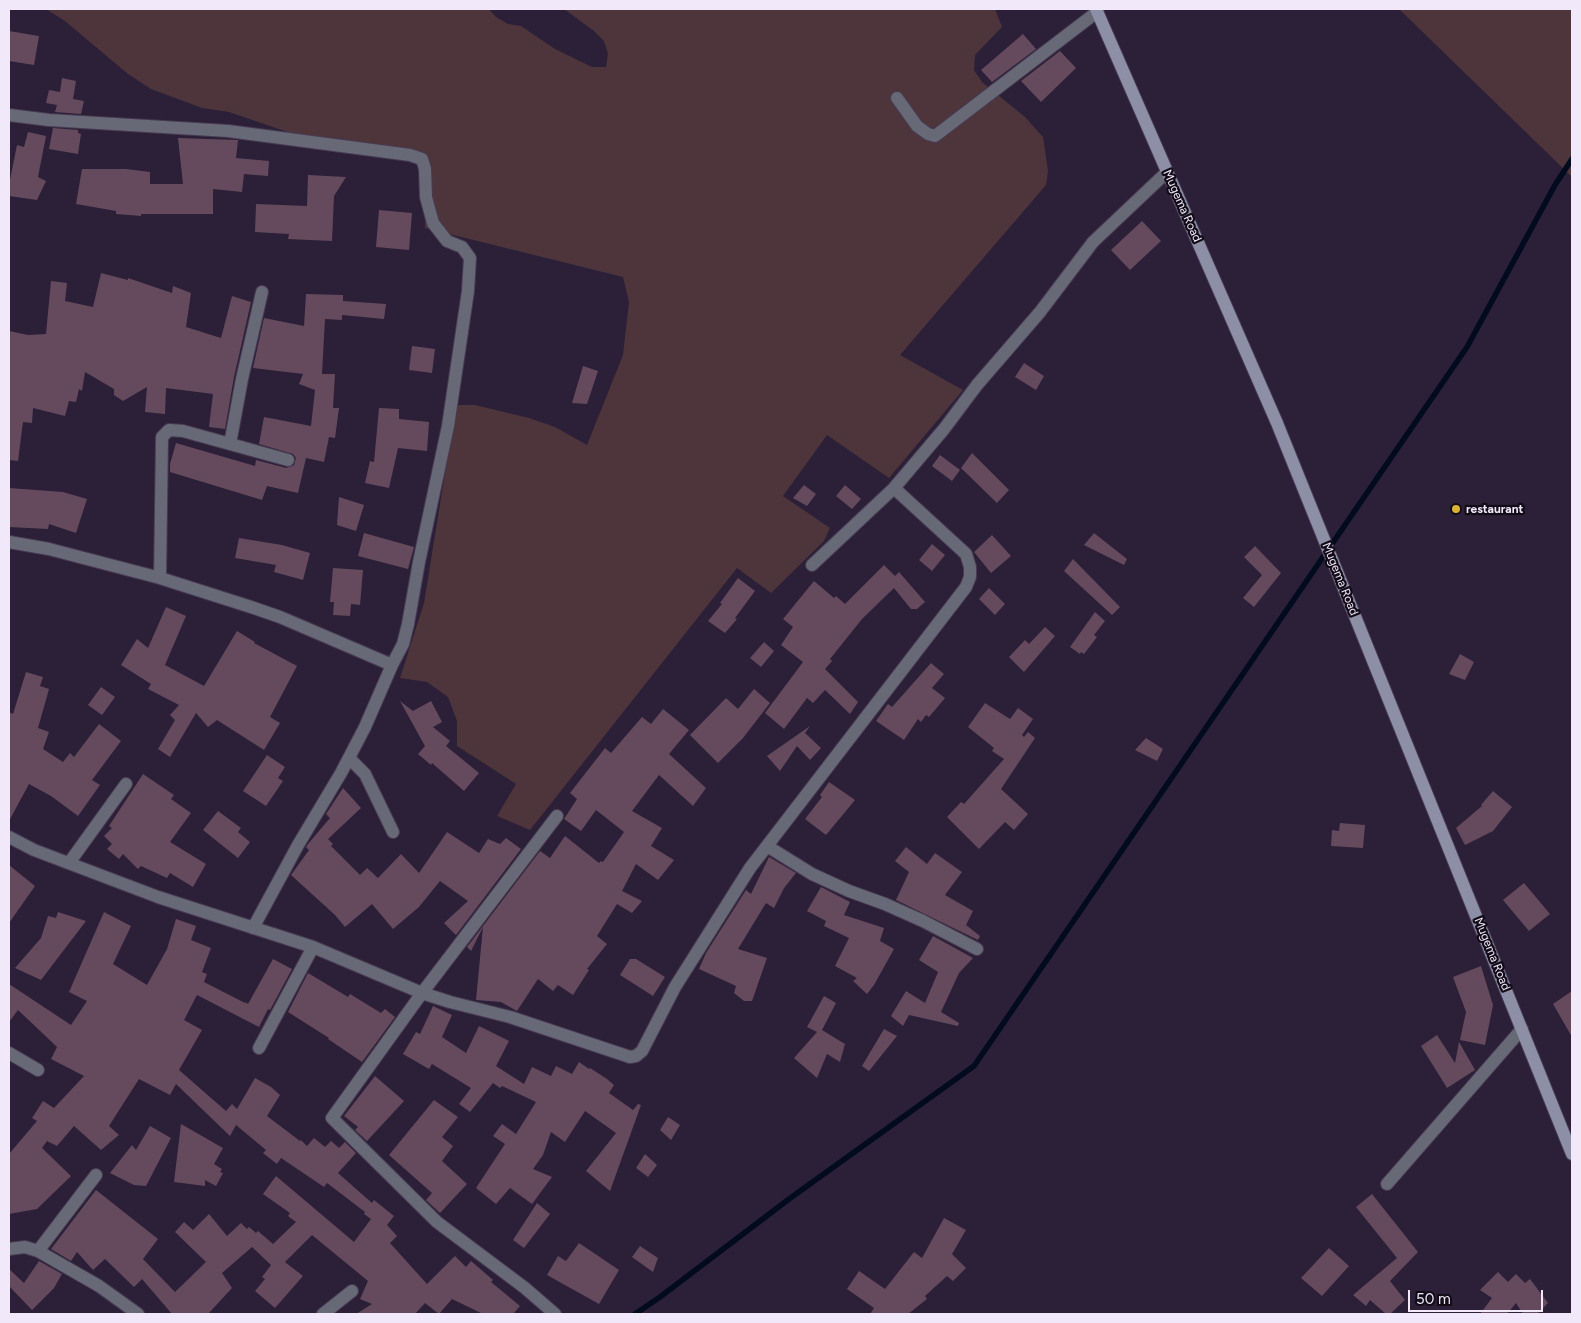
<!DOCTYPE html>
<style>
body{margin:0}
#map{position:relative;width:1581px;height:1323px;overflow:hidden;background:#2c1f38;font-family:Figtree,sans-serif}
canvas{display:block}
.frame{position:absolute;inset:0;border:10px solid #f1e8fa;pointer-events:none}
.scale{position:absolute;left:1408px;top:1290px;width:135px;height:22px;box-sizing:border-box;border:2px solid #f1e8fa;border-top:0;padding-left:6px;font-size:15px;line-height:18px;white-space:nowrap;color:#f1e8fa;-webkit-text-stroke:4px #110c17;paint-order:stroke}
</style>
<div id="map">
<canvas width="1581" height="1323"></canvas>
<div class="frame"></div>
<div class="scale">50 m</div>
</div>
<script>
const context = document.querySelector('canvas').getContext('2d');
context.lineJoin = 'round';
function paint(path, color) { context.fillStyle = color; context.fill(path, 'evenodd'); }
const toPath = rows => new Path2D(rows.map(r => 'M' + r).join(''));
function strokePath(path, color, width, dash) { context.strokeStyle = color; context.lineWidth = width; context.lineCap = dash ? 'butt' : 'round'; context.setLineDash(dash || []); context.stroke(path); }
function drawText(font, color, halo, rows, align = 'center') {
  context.font = font + ' Figtree,sans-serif'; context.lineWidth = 4.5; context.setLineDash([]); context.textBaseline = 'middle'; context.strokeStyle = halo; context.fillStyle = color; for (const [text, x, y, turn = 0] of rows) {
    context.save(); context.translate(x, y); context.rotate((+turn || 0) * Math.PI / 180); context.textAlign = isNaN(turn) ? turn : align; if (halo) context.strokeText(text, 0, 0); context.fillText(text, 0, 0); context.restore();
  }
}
paint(toPath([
 [46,9,489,9,496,17,508,24,521,26,555,49,592,67,606,67,608,54,604,41,594,31,564,9,995,9,1002,27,975,55,974,70,982,82,1025,117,1043,137,1048,171,1046,185,900,355,963,390,889,478,827,435,783,496,830,528,824,541,771,593,737,568,530,830,497,816,516,784,457,746,457,721,448,697,427,682,400,678,424,603,456,405,475,405,529,418,555,427,587,445,623,355,629,302,623,277,425,228,424,166,399,152,317,142,229,112,202,108,151,89,128,74,65,21],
 [1399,9,1572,9,1572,177]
]), '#4d353b');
strokePath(toPath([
 [635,1314,660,1297,789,1199,974,1066,1467,347,1555,185,1572,159]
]), '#000b1e', 5.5);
paint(toPath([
 [9,31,39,36,34,65,9,61],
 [1023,34,1036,49,992,82,981,70],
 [1060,51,1076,68,1041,102,1021,81],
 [62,78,76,81,73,99,84,101,81,114,55,112,57,105,46,103,49,90,60,92],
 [53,128,78,130,78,133,81,134,78,154,49,149],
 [28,132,46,136,38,177,46,181,37,200,9,196,9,185,17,145,24,147],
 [178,138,238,140,236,158,269,161,268,176,244,174,242,192,213,189,213,214,141,214,141,216,116,214,116,211,76,204,82,169,126,169,150,172,150,184,183,184],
 [308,175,346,177,334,196,332,241,288,239,289,234,255,232,256,204,307,206],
 [379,210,412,213,409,250,376,247],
 [1142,221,1161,241,1130,270,1111,250],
 [101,273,128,280,128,278,172,293,173,286,191,293,186,327,221,338,232,296,251,302,234,377,225,429,209,427,213,394,166,388,165,414,145,412,147,387,123,401,114,395,114,389,85,372,82,391,79,389,76,402,69,401,65,416,33,408,32,423,23,422,18,461,9,460,9,331,28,335,46,334,51,281,67,283,65,301,93,307],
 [306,294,343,295,343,301,386,304,384,319,342,315,342,320,325,319,322,374,335,374,333,408,339,408,335,438,329,437,324,462,306,458,298,493,267,486,262,500,170,472,170,464,176,443,255,466,256,460,286,468,294,465,296,458,293,454,259,444,264,417,311,426,315,390,299,384,303,374,253,368,264,318,304,326],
 [412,346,435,349,432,373,409,370],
 [1024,363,1044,376,1036,390,1015,377],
 [583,366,598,371,587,404,572,403],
 [379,408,399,409,399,419,429,422,427,451,398,448,389,488,365,483,370,461,374,462],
 [972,453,1009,490,997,503,961,468],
 [940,455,960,470,952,481,932,466],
 [804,485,816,494,807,506,793,498],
 [845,485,861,499,852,509,836,496],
 [9,488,63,492,87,499,76,533,49,524,48,529,9,527],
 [339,497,364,505,356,531,337,525],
 [364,533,414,547,408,569,358,556],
 [1094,533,1127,559,1124,565,1084,545],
 [992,535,1011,556,991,573,974,552],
 [239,538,282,545,310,553,303,580,274,572,276,565,235,558],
 [932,544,945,555,932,571,919,560],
 [1255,546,1281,573,1254,607,1243,598,1262,575,1244,557],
 [1073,559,1120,607,1112,615,1064,571],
 [884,565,895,576,899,572,925,602,917,609,911,609,894,588,862,619,830,659,832,661,825,669,858,702,850,714,825,690,813,703,807,698,784,729,765,713,803,662,781,645,793,627,783,619,814,581,834,598,836,596,845,604],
 [333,568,363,570,360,605,351,604,350,616,333,615,334,602,330,602],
 [738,578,755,591,735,618,737,619,725,633,708,621,722,604,720,603],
 [989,588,1005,604,995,615,979,599],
 [166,607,186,616,165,665,204,686,237,631,255,642,254,643,297,666,270,717,280,723,264,750,217,720,208,727,196,713,170,757,158,749,175,720,170,715,179,705,148,689,151,684,121,665,137,639,148,648],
 [1095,612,1105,621,1094,635,1097,637,1084,654,1081,652,1080,654,1070,647],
 [1045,627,1055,636,1024,672,1009,657,1025,640,1029,644],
 [764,642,774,651,761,667,750,658],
 [1460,654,1474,662,1465,680,1449,674],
 [931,663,944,674,932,688,945,698,929,717,926,715,921,722,918,719,904,740,876,721,888,704,892,707],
 [26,672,43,677,40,686,49,689,38,728,49,732,43,749,63,762,70,753,74,757,99,724,121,741,92,780,100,785,78,816,51,796,29,784,9,821,9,712,13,714],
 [101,687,115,697,102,715,88,705],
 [754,689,770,703,743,738,718,763,690,735,726,698,738,709],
 [400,701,413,711,431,701,442,722,433,727,450,741,446,746,479,773,464,791,432,763,431,765,418,754,425,746],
 [985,703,1010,719,1018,708,1033,719,1022,735,1024,737,1028,732,1035,738,1001,789,1028,814,1014,830,1005,822,979,849,947,817,961,802,964,804,1004,759,992,751,994,748,968,727],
 [663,709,689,730,669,754,706,788,693,806,659,775,632,811,662,828,651,846,674,860,658,880,636,864,622,891,642,901,632,913,617,904,597,936,607,944,587,969,589,970,573,995,558,985,553,991,538,979,517,1011,501,1002,476,1000,483,927,471,951,467,947,540,851,550,858,565,836,599,863,601,861,603,862,624,832,596,810,581,831,564,819,577,799,570,793,605,748,611,753,642,717,651,724],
 [810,726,805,733,821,748,810,760,797,746,780,771,767,756],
 [1146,738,1163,749,1157,761,1135,750],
 [267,755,285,767,278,778,283,781,266,806,243,791],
 [143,774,174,795,171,799,191,813,170,842,206,864,193,887,170,873,167,878,141,866,138,869,123,854,119,859,107,849,112,844,104,836,112,828,109,826],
 [829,782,855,800,826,835,805,819,822,797,820,795],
 [343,788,361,808,328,839,333,844,331,846,360,875,367,868,378,878,401,854,419,873,447,832,479,853,488,839,500,844,506,838,521,849,456,935,444,923,468,901,440,881,419,907,393,929,372,904,345,927,335,915,291,875,309,850,306,847,308,844,330,818,326,814],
 [1493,791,1512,807,1493,831,1465,845,1456,828,1482,806,1481,805],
 [218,811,241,828,238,832,250,842,238,858,203,830],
 [1340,823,1365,825,1363,848,1331,846,1332,830,1339,831],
 [906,847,927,864,935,853,962,872,945,895,973,911,966,925,980,936,978,940,896,900,909,872,895,861],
 [769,857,796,873,784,888,774,908,766,903,738,949,767,958,752,1001,744,1001,734,993,736,986,699,969,706,953,746,890,751,894],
 [9,865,35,886,9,923],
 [1524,883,1550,914,1529,931,1503,900],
 [821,887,850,902,844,915,884,928,880,941,894,949,874,985,867,994,853,981,857,978,835,966,849,938,824,926,826,921,807,911],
 [58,912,86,921,41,980,15,968,41,938,48,916,56,918],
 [104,912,131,926,113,964,147,985,167,949,176,919,196,926,191,940,211,948,202,972,207,974,204,982,245,1003,245,1002,248,1004,273,959,292,969,270,1010,268,1009,259,1027,197,995,184,1020,202,1030,179,1070,226,1111,232,1104,237,1109,255,1078,271,1087,280,1095,267,1116,300,1141,301,1140,307,1146,314,1138,325,1147,331,1141,339,1148,345,1142,356,1153,338,1173,372,1203,374,1200,394,1216,387,1225,397,1236,390,1243,427,1284,455,1256,466,1267,471,1261,493,1280,491,1282,520,1306,513,1314,483,1314,452,1299,439,1314,425,1303,415,1314,356,1314,372,1304,360,1299,368,1281,312,1235,285,1262,303,1276,275,1308,255,1291,265,1279,262,1277,271,1265,252,1247,222,1273,232,1288,208,1314,172,1314,142,1279,134,1287,105,1259,93,1270,77,1252,71,1261,51,1249,96,1190,158,1239,143,1259,175,1292,206,1262,175,1232,184,1222,193,1230,209,1214,227,1236,241,1223,247,1229,249,1227,256,1233,258,1231,273,1244,296,1222,288,1216,290,1213,263,1194,276,1176,354,1242,371,1219,364,1214,365,1212,327,1183,324,1187,281,1158,277,1164,263,1153,266,1150,236,1125,230,1136,176,1084,170,1095,139,1079,109,1126,119,1135,101,1150,74,1126,57,1146,47,1141,42,1148,71,1176,37,1209,9,1214,9,1154,37,1121,32,1118,43,1101,54,1108,84,1076,51,1059,57,1047,18,1010,9,1022,9,984,71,1025,87,1001,69,992],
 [933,936,973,958,959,973,941,1012,959,1023,958,1026,909,1015,903,1026,891,1016,906,991,925,1003,938,972,919,960],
 [630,959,636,959,665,977,653,996,620,975],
 [1481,966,1493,1005,1485,1045,1460,1040,1466,1012,1453,977],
 [308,973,348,997,350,994,381,1013,385,1009,395,1017,362,1062,328,1039,329,1038,288,1012],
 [1572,991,1572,1037,1553,1004],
 [824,996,836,1003,822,1030,845,1044,840,1062,827,1054,817,1078,794,1058,817,1032,807,1027],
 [433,1006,452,1015,442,1037,466,1053,479,1026,509,1041,496,1066,524,1084,532,1067,551,1076,556,1066,572,1074,579,1062,589,1069,590,1068,607,1079,614,1085,609,1093,633,1110,638,1104,641,1105,610,1191,586,1171,616,1133,585,1111,565,1142,551,1132,543,1155,533,1169,552,1177,532,1204,510,1188,496,1204,476,1188,505,1144,493,1136,502,1124,516,1134,536,1102,502,1086,500,1088,493,1083,470,1112,459,1104,471,1088,432,1064,429,1069,403,1054,416,1032,420,1034],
 [884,1029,897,1036,869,1071,862,1066],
 [1437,1035,1455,1063,1459,1042,1475,1070,1447,1088,1421,1046],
 [375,1076,404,1101,367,1141,355,1130,358,1127,344,1116],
 [434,1100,458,1117,442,1137,453,1146,442,1161,467,1184,440,1213,426,1200,432,1193,389,1155],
 [668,1117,680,1125,671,1140,660,1130],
 [181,1124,223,1148,214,1164,222,1169,220,1172,223,1173,216,1186,205,1180,205,1186,174,1182],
 [150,1126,171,1138,146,1186,134,1185,110,1173,132,1145,136,1150],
 [645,1154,657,1165,648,1177,636,1168],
 [1372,1194,1418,1252,1390,1281,1405,1300,1390,1314,1386,1314,1370,1300,1366,1306,1353,1295,1397,1258,1356,1207],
 [537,1203,550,1214,524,1248,513,1240],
 [944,1218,966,1230,952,1254,966,1268,953,1281,947,1276,925,1296,927,1299,908,1314,870,1314,874,1308,847,1289,859,1271,885,1289,914,1252,922,1258],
 [579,1243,619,1270,599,1304,547,1275,558,1256,566,1261],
 [640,1246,658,1258,653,1272,632,1257],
 [1329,1248,1349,1266,1322,1296,1301,1278],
 [39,1261,62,1274,54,1288,32,1310,9,1286,9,1269,24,1283],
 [1498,1272,1508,1282,1516,1274,1525,1283,1530,1279,1548,1303,1537,1314,1523,1314,1516,1303,1507,1314,1480,1314,1492,1298,1480,1290]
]), '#654a5e');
const street = toPath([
 [897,98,917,126,928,134,935,136,1097,12],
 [9,115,49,120,228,131,410,155,422,159,425,169,426,197,433,223,447,241,462,247,470,258,468,291,448,426,419,562,408,624,403,644,392,665],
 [230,444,242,379,262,292],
 [9,542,49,549,160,578,251,607,280,617,392,665,365,727,341,773,298,845,253,928],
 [812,565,894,488,944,429,977,385,1040,312,1093,242,1167,172],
 [160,578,162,437,169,430,183,431,288,460],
 [349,758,365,774,393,832],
 [9,837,34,850,158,897,313,947,422,993,450,1002,510,1017,630,1057,636,1056,642,1051,675,987,750,868,966,587,970,577,970,567,966,554,894,488],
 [767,846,812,874,849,891,885,904,923,921,977,949],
 [69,863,126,784],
 [259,1048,313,947],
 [9,1053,38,1070],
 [1387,1184,1522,1029],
 [9,1249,25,1247,38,1251,99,1286,138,1314],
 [38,1251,96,1175],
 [323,1314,352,1291],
 [555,1314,525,1288,437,1222,332,1118,422,993,557,816]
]);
const secondary = toPath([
 [1096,9,1277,423,1572,1154]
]);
strokePath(street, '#483b53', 14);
strokePath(secondary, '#483b53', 14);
strokePath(street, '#676977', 12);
strokePath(secondary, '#8c8fa5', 12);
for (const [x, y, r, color] of [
 [1456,509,5,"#dcb233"]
]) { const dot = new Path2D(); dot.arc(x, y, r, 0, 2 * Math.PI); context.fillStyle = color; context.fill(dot); strokePath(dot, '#110c17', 2); }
drawText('12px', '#f1e8fa', '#110c17', [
 ["Mugema Road",1182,206,66],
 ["Mugema Road",1340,579,68],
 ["Mugema Road",1492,954,68]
]);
drawText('bold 12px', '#f1e8fa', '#110c17', [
 ["restaurant",1466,509]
], 'left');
</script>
